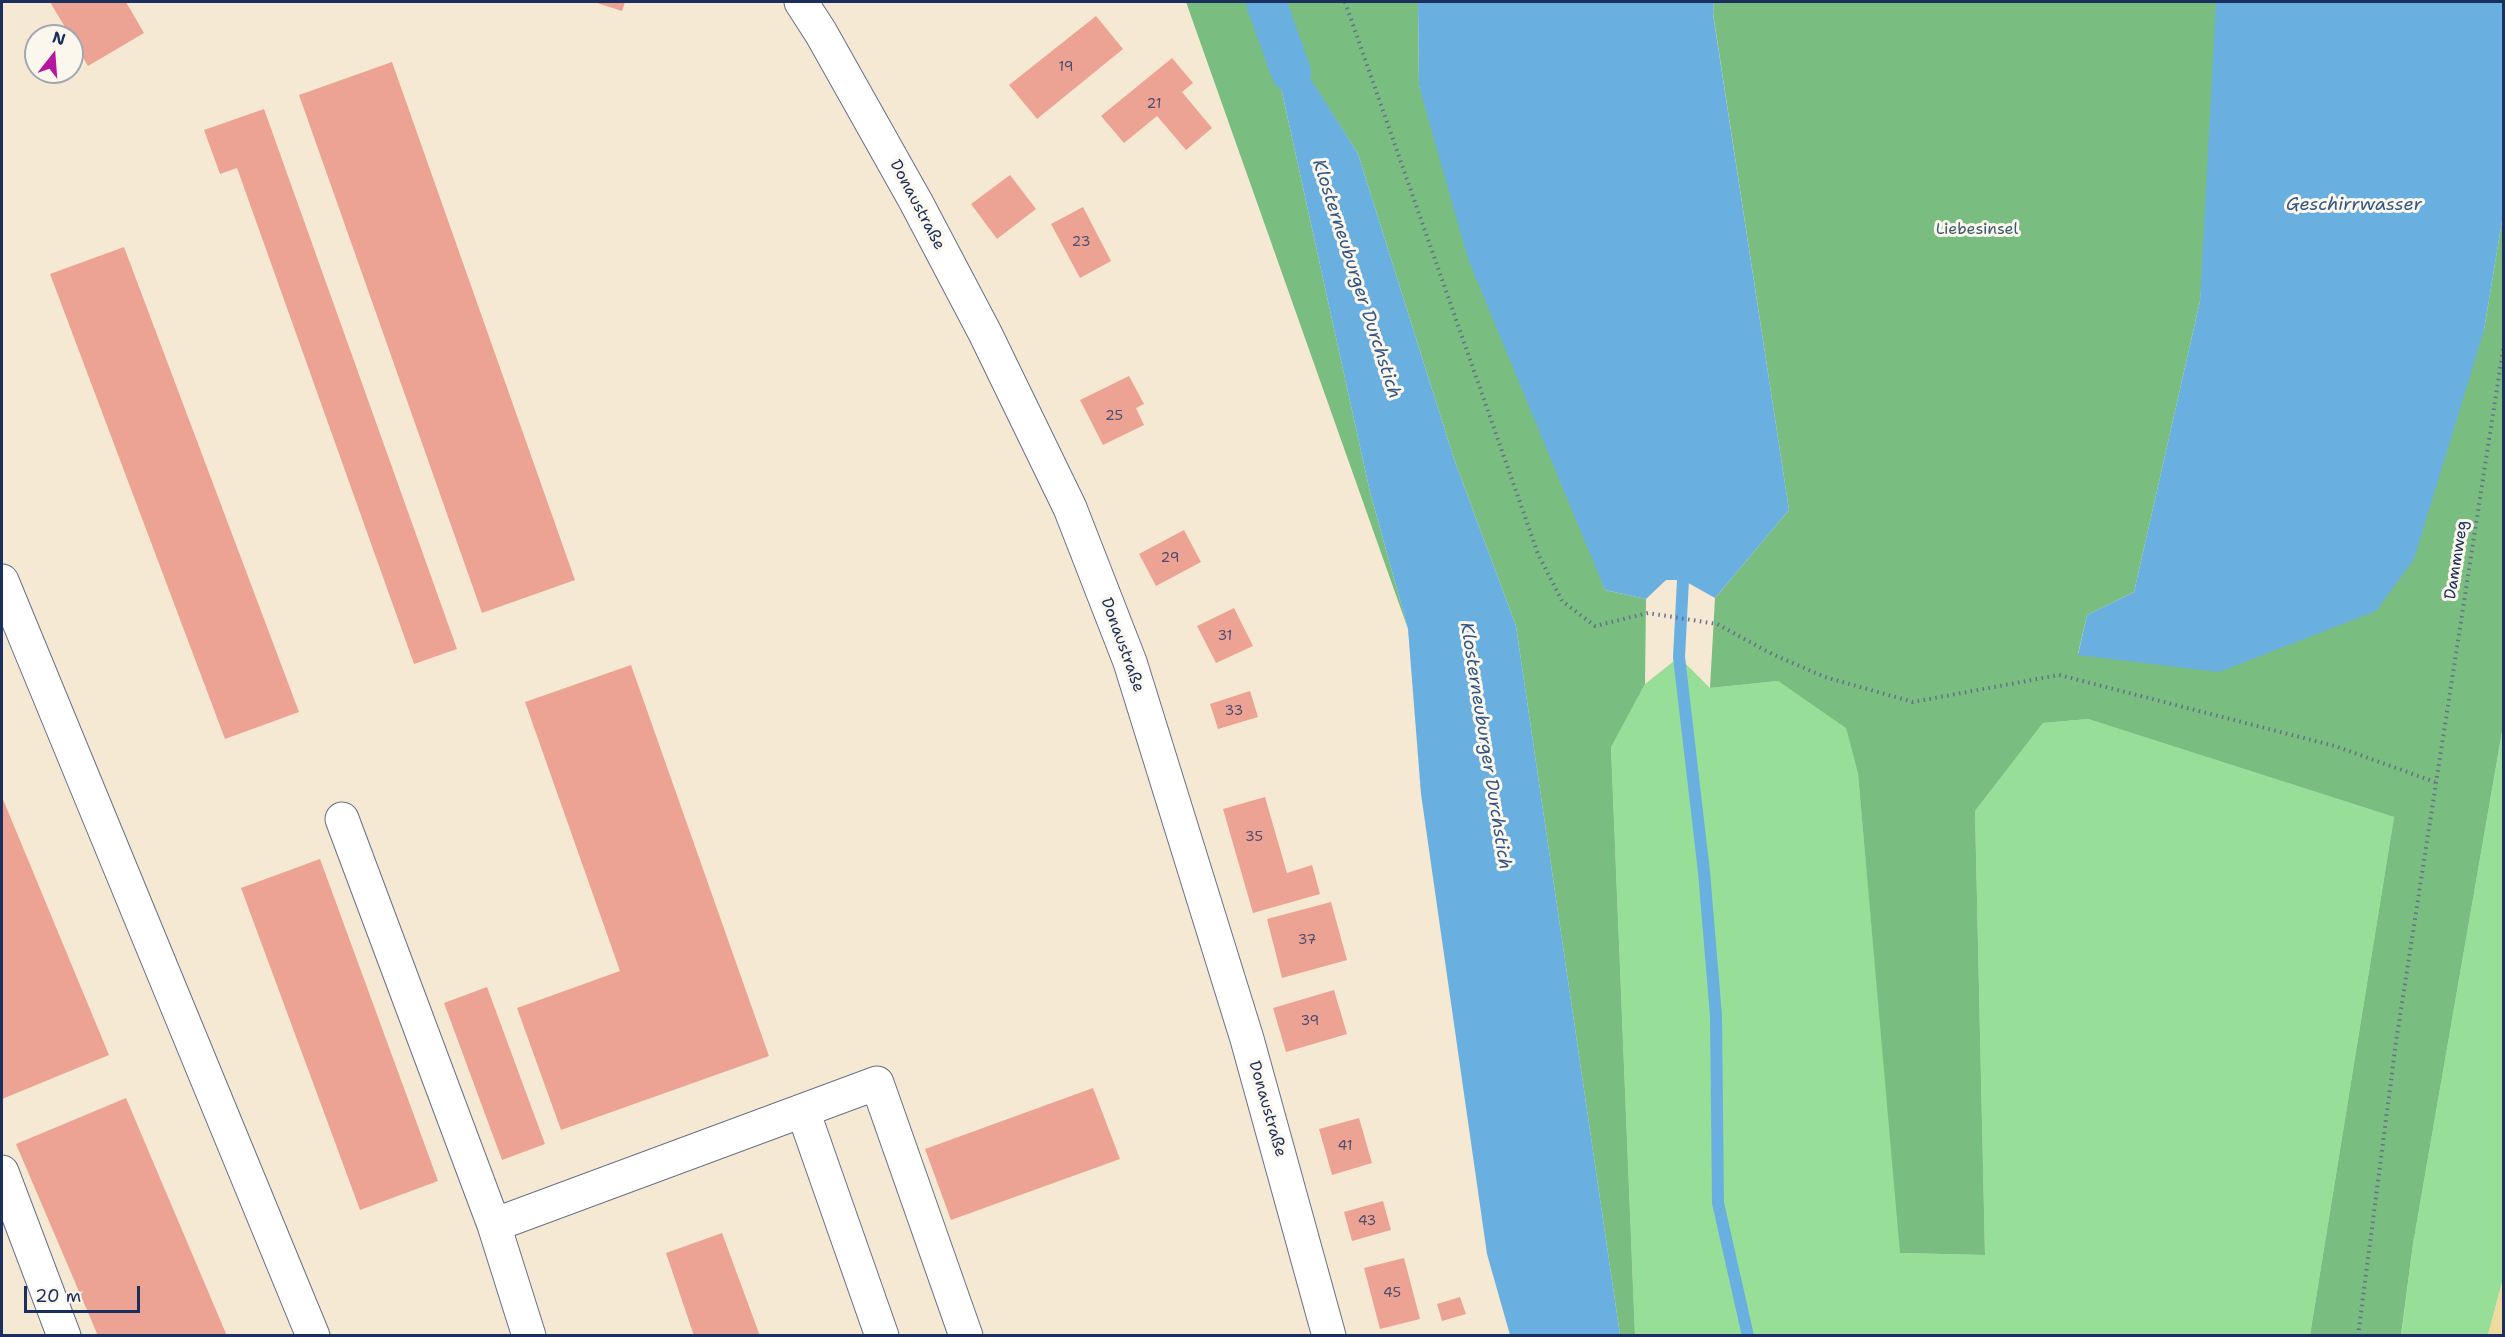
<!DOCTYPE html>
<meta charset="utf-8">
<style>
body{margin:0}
#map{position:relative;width:2505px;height:1337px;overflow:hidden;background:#f6e9d3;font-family:"Shantell Sans",sans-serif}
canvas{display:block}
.frame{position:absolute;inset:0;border:3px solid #1b2f5e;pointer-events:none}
.north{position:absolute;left:24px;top:24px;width:60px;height:60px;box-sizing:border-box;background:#fbf7ec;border:2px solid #a1a7b3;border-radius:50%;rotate:17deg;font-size:16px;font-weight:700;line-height:24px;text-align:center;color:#1b2f5e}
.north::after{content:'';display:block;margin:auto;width:21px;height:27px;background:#b5179e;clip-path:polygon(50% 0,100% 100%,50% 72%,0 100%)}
.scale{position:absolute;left:24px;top:1286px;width:116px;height:27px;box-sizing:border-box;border:3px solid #1b2f5e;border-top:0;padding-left:8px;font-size:18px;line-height:21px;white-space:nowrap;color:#1b2f5e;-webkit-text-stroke:4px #fbf7ec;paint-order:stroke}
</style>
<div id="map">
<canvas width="2505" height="1337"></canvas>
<div class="frame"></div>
<div class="north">N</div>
<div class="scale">20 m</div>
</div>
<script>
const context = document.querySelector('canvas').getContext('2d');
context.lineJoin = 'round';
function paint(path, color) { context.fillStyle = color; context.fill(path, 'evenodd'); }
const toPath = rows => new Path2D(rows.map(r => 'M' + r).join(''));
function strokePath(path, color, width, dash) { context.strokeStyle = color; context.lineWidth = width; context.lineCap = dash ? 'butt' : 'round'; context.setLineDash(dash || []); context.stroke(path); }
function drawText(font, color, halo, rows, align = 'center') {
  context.font = font + ' "Shantell Sans",sans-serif'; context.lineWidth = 6; context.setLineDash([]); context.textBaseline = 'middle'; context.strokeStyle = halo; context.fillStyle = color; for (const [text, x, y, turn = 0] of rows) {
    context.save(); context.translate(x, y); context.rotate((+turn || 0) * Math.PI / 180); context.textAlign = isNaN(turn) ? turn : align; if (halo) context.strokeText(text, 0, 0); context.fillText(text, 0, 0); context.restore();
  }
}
paint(toPath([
 [1679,657,1710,688,1778,681,1846,727,1858,774,1901,1253,1985,1255,1975,811,2043,723,2088,719,2394,817,2310,1335,1635,1335,1611,746,1645,684],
 [2503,726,2503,1279,2488,1335,2401,1336,2413,1244]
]), '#97de98');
paint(toPath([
 [1186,2,1418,2,1419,86,1605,590,1646,599,1645,684,1611,747,1635,1335,1620,1335,1516,626,1454,459,1358,154,1274,22,1282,92,1370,492,1408,629],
 [1714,2,2227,2,2200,301,2134,592,2087,615,2078,654,2484,330,2503,215,2503,726,2413,1244,2401,1335,2310,1335,2394,817,2088,719,2043,723,1975,811,1985,1255,1900,1253,1858,774,1846,728,1778,681,1710,688,1715,598,1789,510,1713,13]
]), '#79bd80');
paint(toPath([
 [2503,1279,2503,1335,2488,1335]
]), '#eeda9e');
paint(toPath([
 [1418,2,1714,2,1713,14,1789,510,1715,598,1683,580,1666,580,1646,599,1605,590,1468,259,1419,86],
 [2216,2,2504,2,2503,215,2484,330,2414,559,2376,611,2219,672,2078,655,2087,615,2134,592,2200,301],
 [1274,20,1358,154,1454,459,1516,626,1620,1335,1510,1335,1487,1254,1421,794,1408,629,1370,492,1282,92]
]), '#69b0e0');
strokePath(toPath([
 [1683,580,1679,657,1704,872,1716,1016,1718,1203,1748,1336]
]), '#69b0e0', 12);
strokePath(toPath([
 [1266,2,1291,72]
]), '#69b0e0', 40);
paint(toPath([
 [50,2,126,2,144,33,88,66],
 [594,2,625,2,622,11],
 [1096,16,1123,49,1037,119,1009,85],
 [1172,58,1193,83,1182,92,1212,128,1186,150,1157,116,1124,143,1101,116],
 [392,62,575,580,482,613,299,95],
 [264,109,457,649,414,664,237,168,220,174,204,130],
 [1010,175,1036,209,997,239,971,204],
 [1083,207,1111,261,1080,278,1051,224],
 [124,247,299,712,225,739,50,274],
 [1129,376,1144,404,1136,408,1144,425,1103,445,1080,400],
 [1184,530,1201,562,1156,586,1139,554],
 [1234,608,1253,646,1216,663,1197,626],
 [631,665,769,1056,561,1130,517,1008,620,971,525,702],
 [1250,691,1258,717,1218,729,1210,704],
 [2,797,109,1055,2,1099],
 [1265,797,1287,873,1312,865,1320,894,1253,913,1223,809],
 [320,859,438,1181,360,1210,241,888],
 [1331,902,1347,960,1282,978,1267,919],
 [487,987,545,1144,502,1160,444,1003],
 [1334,990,1347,1034,1286,1052,1273,1008],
 [1093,1088,1120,1159,951,1220,925,1149],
 [126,1098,227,1336,98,1336,16,1144],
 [1359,1118,1372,1163,1332,1175,1319,1129],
 [1383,1201,1391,1230,1352,1241,1344,1212],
 [722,1233,760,1336,694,1336,666,1253],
 [1404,1258,1420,1319,1380,1329,1364,1268],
 [1460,1297,1466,1314,1442,1321,1437,1304]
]), '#eda394');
const minor = toPath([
 [801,2,821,33,916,202,985,333,1070,508,1130,662,1247,1039,1329,1336],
 [2,581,313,1336],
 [342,819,494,1225,529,1336],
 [803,1111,882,1336],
 [2,1172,64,1336],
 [494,1225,877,1083,966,1336]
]);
strokePath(minor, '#687087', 35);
strokePath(toPath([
 [1345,2,1538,554,1562,601,1595,626,1648,613,1717,624,1772,654,1825,677,1913,702,2059,675,2335,746,2435,782],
 [2358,1336,2396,1042,2504,343]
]), '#687087', 4, [1.5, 4.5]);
strokePath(minor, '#fff', 33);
drawText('14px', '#504c6c', null, [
 ["19",1066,67],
 ["21",1154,104],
 ["23",1081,242],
 ["25",1114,416],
 ["29",1170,558],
 ["31",1225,636],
 ["33",1234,711],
 ["35",1254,837],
 ["37",1307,940],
 ["39",1310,1021],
 ["41",1345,1146],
 ["43",1367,1221],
 ["45",1392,1293]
]);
drawText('16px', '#1b2f5e', '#fbf7ec', [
 ["Donaustraße",917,205,62],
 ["Dammweg",2457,560,-81],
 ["Donaustraße",1122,645,70],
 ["Donaustraße",1267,1109,74]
]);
drawText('16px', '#3a5b6c', '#fbf7ec', [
 ["Liebesinsel",1977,230]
]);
drawText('italic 18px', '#325685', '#fbf7ec', [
 ["Geschirrwasser",2354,205],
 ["Klosterneuburger Durchstich",1356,279,72],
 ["Klosterneuburger Durchstich",1485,746,81]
]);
</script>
